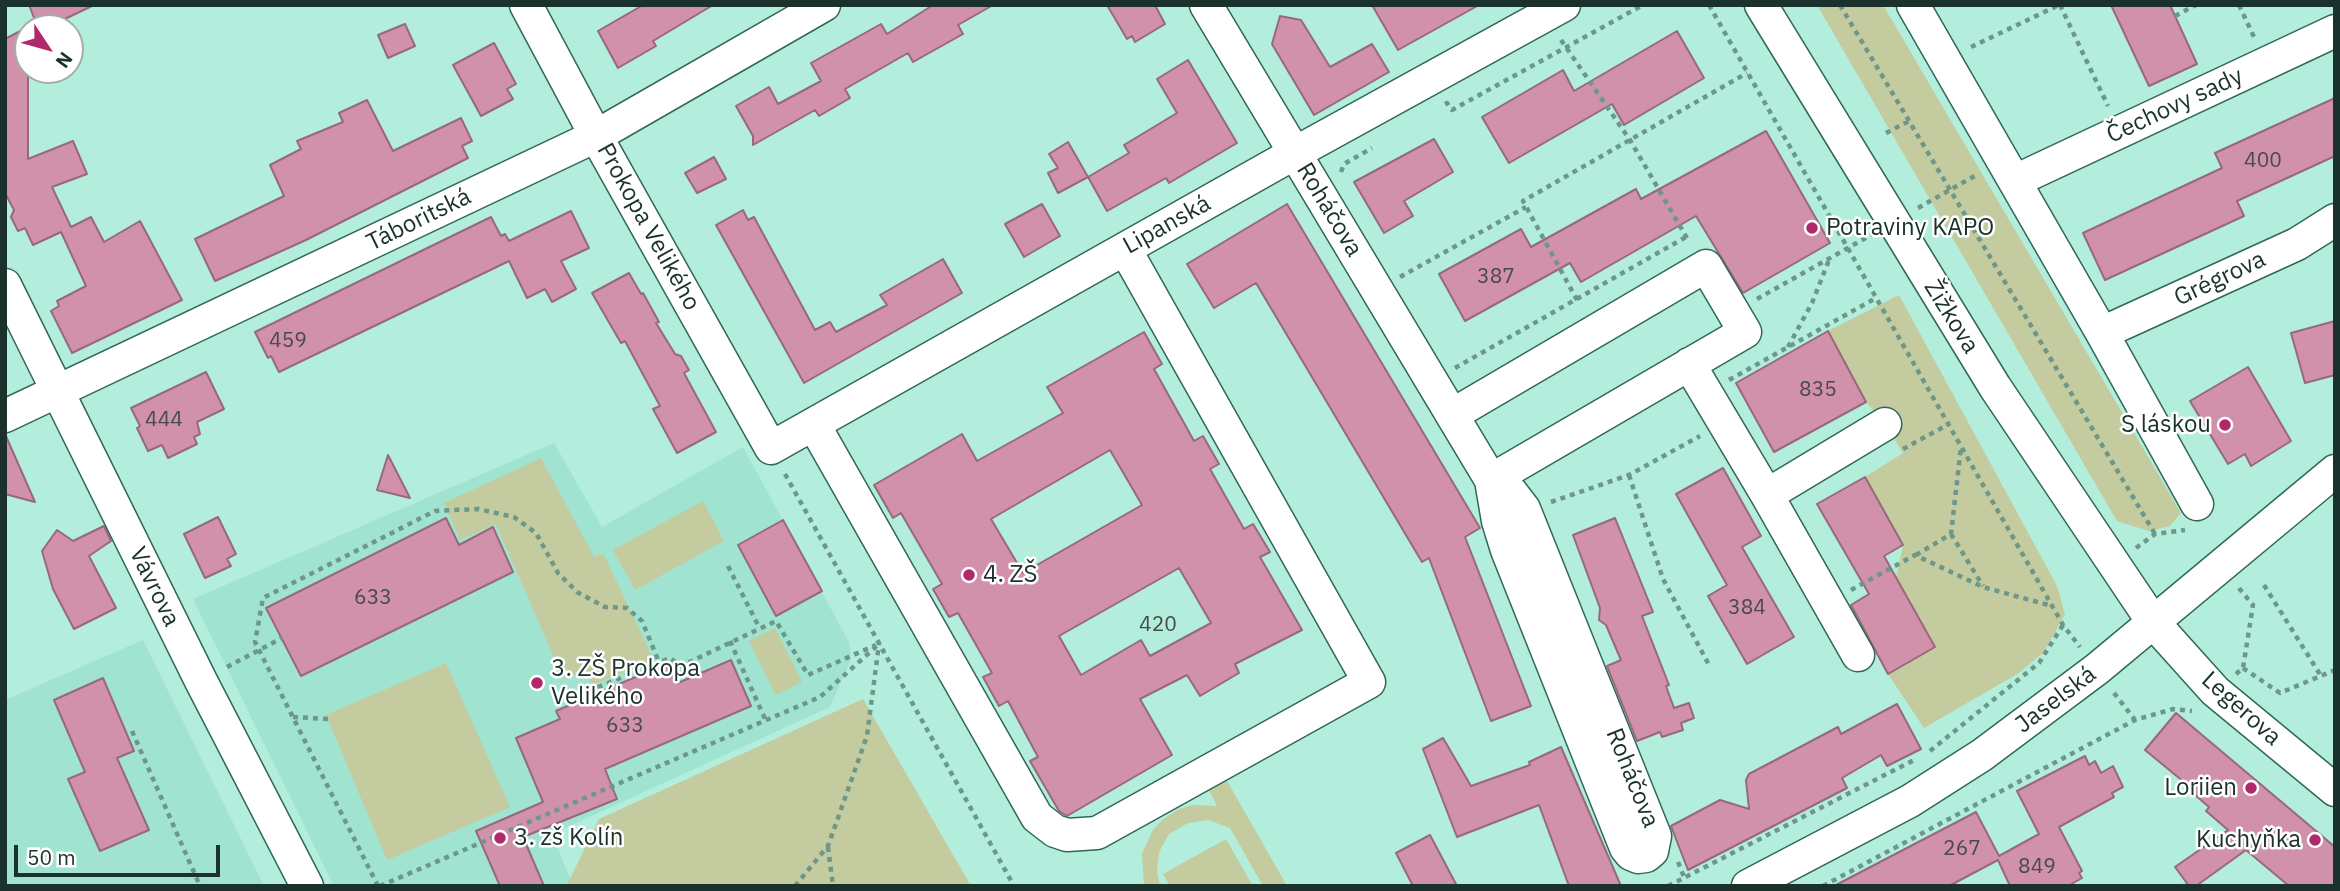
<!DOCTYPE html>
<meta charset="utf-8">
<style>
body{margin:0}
#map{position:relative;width:2340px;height:891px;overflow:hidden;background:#b3eddc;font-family:"IBM Plex Sans",sans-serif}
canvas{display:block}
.frame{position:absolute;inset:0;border:7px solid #1a322b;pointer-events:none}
.north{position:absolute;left:14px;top:14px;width:70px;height:70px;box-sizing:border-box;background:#fff;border:2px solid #a3adaa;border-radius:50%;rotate:126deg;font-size:19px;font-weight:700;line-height:28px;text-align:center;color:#1a322b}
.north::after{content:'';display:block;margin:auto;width:24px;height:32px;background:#b0296d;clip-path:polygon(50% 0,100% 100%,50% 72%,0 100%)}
.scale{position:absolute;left:14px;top:845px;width:206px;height:32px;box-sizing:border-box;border:4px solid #1a322b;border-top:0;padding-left:9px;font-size:21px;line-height:24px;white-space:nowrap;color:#1a322b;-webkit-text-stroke:5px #fff;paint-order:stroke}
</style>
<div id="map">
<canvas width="2340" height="891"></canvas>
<div class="frame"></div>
<div class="north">N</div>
<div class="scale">50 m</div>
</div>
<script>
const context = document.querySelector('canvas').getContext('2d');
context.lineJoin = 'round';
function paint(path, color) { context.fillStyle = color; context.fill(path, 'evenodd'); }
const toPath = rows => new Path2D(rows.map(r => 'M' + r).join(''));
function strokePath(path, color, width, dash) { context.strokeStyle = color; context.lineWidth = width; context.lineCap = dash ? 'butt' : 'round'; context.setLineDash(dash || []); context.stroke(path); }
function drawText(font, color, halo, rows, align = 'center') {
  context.font = font + ' "IBM Plex Sans",sans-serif'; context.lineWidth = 5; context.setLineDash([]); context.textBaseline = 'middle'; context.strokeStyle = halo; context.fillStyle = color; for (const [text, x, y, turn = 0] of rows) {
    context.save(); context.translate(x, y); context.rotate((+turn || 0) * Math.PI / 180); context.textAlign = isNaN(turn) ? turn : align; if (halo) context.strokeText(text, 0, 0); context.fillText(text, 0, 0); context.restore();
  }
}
paint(toPath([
 [554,443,602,527,743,447,849,642,851,659,830,707,552,834,573,886,334,886,193,599],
 [143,640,264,886,5,886,5,700]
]), '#a0e3d1');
paint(toPath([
 [1817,5,1883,5,2181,513,2170,526,2149,531,2117,521],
 [1899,295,2057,586,2065,614,2044,652,2019,673,1924,728,1888,674,1935,647,1896,579,1903,545,1865,477,1903,453,1885,424,1866,402,1828,331],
 [541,458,594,557,603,553,654,660,592,685,585,670,564,680,496,524,460,540,444,503],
 [703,501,724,541,635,590,613,550],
 [775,628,802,682,776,695,749,641],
 [446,663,510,807,387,860,326,715],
 [863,699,971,886,570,886,568,883,599,819],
 [1223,774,1287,886,1263,886,1230,828,1208,820,1188,823,1169,834,1159,852,1157,872,1160,886,1144,886,1142,854,1153,830,1162,820,1179,809,1193,805,1217,806,1206,784],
 [1226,839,1253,886,1170,886,1163,874]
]), '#c4cb9e');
const building = toPath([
 [29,5,94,5,46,28,38,28,29,5],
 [643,5,713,5,653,41,656,46,618,68,598,31,643,5],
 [933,5,993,5,958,25,963,34,913,62,908,53,845,89,850,98,819,116,815,110,753,145,753,136,736,106,769,87,778,104,821,81,811,63,881,24,887,34,933,5],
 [1107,5,1155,5,1165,24,1135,42,1132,36,1127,39,1107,5],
 [1372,5,1479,5,1398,50,1372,5],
 [2111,5,2170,5,2197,64,2149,86,2111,5],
 [1280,16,1301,20,1330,67,1372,44,1389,72,1314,115,1272,44,1280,16],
 [405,24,415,46,388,58,378,35,405,24],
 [28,27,28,159,73,141,87,174,52,187,71,227,91,217,104,242,140,221,182,300,72,353,51,311,59,306,57,301,86,286,61,232,33,245,25,228,18,231,11,217,14,210,5,193,5,39,28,27],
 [1677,31,1704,78,1624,125,1612,104,1509,163,1482,117,1563,70,1574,91,1677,31],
 [494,43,516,84,507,89,513,99,481,116,453,65,494,43],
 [1188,60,1237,143,1169,183,1166,178,1107,211,1088,177,1058,193,1048,173,1058,168,1049,154,1068,142,1088,177,1129,153,1124,145,1177,113,1157,79,1188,60],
 [2335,98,2335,156,2237,201,2244,216,2105,280,2083,233,2222,168,2215,153,2335,98],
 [367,100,393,151,461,118,472,141,462,146,468,158,306,240,215,281,195,239,284,196,270,165,301,149,297,141,343,122,339,113,367,100],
 [1766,131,1830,243,1743,293,1696,216,1581,282,1570,263,1465,321,1439,274,1521,229,1531,247,1636,189,1641,199,1766,131],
 [1434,139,1453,172,1404,201,1413,216,1384,233,1354,182,1434,139],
 [714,157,726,179,697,193,685,173,714,157],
 [1042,204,1060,236,1024,257,1005,224,1042,204],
 [1287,204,1480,528,1465,537,1531,706,1491,721,1429,558,1422,562,1256,283,1214,308,1187,264,1287,204],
 [743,210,748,220,754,217,815,330,830,322,836,332,887,305,880,295,943,259,962,293,804,383,716,225,743,210],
 [571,211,589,248,561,261,576,289,552,302,545,289,527,298,509,261,279,372,271,356,268,358,255,332,491,217,501,236,505,234,509,241,571,211],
 [629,273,641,294,643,293,659,322,656,323,675,354,681,356,689,370,684,373,716,432,677,453,653,409,660,406,625,341,621,343,592,293,629,273],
 [2335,321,2335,375,2305,383,2291,333,2335,321],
 [1828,331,1866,402,1774,452,1736,383,1828,331],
 [1144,332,1162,364,1154,369,1194,441,1203,436,1219,464,1210,469,1244,529,1253,524,1270,552,1260,557,1302,630,1235,664,1239,673,1200,696,1187,675,1140,699,1172,755,1067,816,1059,811,1030,761,1038,757,1008,701,999,706,983,677,992,673,958,613,949,617,933,589,942,584,901,513,893,518,874,485,962,434,977,461,1063,413,1047,387,1144,332],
 [1110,450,1142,505,1023,573,991,519,1110,450],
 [1179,568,1211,623,1150,656,1141,640,1081,675,1059,636,1179,568],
 [2248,367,2291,441,2251,466,2245,454,2228,464,2190,401,2248,367],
 [206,372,224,409,197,422,200,434,194,437,197,444,168,458,162,445,148,451,137,428,140,426,131,408,206,372],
 [5,434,35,502,5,494,5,434],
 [388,455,410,498,377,490,388,455],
 [1723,468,1761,536,1742,547,1794,637,1747,664,1708,596,1727,585,1676,494,1723,468],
 [1865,477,1903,545,1884,556,1935,647,1888,674,1851,605,1869,594,1817,504,1865,477],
 [218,517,236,554,227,559,231,566,205,578,184,534,218,517],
 [446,518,459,545,493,527,513,572,301,676,266,608,446,518],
 [1615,518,1653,612,1642,616,1669,685,1666,686,1674,708,1689,703,1694,718,1681,723,1683,730,1662,737,1660,732,1637,741,1607,666,1621,660,1606,625,1599,620,1600,608,1573,535,1615,518],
 [783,520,822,591,776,616,738,545,783,520],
 [104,526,111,541,89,556,116,608,74,629,53,589,42,551,57,530,73,541,104,526],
 [731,660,751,706,605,769,617,799,523,837,544,886,500,886,476,831,543,802,516,738,560,719,556,711,666,664,671,676,674,675,678,683,731,660],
 [103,678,134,751,117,758,149,830,100,851,68,779,85,772,54,700,103,678],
 [1897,704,1921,749,1887,766,1881,755,1842,778,1847,788,1688,870,1671,826,1720,800,1749,809,1746,780,1749,774,1838,727,1841,734,1897,704],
 [2176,713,2335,847,2335,886,2289,886,2246,850,2196,886,2189,886,2175,867,2228,830,2206,811,2209,807,2188,789,2190,787,2145,750,2176,713],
 [1443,738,1471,786,1530,765,1529,762,1561,747,1621,886,1569,886,1539,805,1457,837,1423,749,1443,738],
 [2085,756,2089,765,2095,761,2101,773,2113,766,2123,787,2112,793,2114,797,2059,827,2082,871,2079,873,2082,878,2068,886,2010,886,1998,860,1949,886,1834,886,1976,812,1999,856,2039,834,2017,791,2085,756],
 [1430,835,1457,886,1413,886,1396,853,1430,835]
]);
paint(building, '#d191aa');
strokePath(building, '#97697a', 2);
const minor = toPath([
 [526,5,596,136,771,448,1295,153,1564,5],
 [1206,5,1491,480,1498,521,1507,550,1626,848,1631,854,1638,857,1646,856,1652,851,1655,836,1524,509,1511,492,1491,480],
 [1761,5,1995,387,2153,622,2215,691,2335,790],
 [1913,5,2102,333,2197,504],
 [2015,181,2335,31],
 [5,285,201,681,307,886],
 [2102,333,2297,244,2335,220],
 [1689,364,1767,495,1885,424],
 [1452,415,1706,266,1745,332,1491,480],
 [5,416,596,136,824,5],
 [814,425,1037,817,1055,831,1067,835,1097,833,1369,682,1125,249],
 [1767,495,1858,655],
 [1748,886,1910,801,1982,755,2097,669,2335,471]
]);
strokePath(minor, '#306759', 35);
strokePath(toPath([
 [1709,5,2063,625,2080,647],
 [1840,5,2155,534],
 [2060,5,2108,106],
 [2239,5,2254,37],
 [2175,16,2196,5],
 [1561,40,1630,140,1688,240],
 [1971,47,2059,5],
 [1445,104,1447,103,1452,110,1643,5],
 [1886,133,1909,121],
 [1341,172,1344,164,1372,148],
 [1918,208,1978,174],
 [1400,277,1526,207],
 [1757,299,1871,235],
 [1577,300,1523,201,1747,73],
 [1788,347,1812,303,1829,260],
 [1455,368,1686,237],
 [1729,380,1876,298],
 [1903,449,1949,424],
 [785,474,1014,886],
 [1629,475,1663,579,1709,665],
 [1551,502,1629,475,1700,436],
 [1951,534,1983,586],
 [2136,548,2155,534,2185,530],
 [1916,555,1951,534,1961,447],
 [728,566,759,627],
 [2264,585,2321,676],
 [1851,590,1915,555,1983,587,2052,606],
 [730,641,766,721],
 [227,667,282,638],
 [2243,668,2280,693,2335,670],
 [2236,674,2243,668,2253,605,2238,587],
 [2114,693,2135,720],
 [573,702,576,696,670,658,681,666,776,621,808,675,876,645],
 [293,717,328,719],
 [132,731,200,886],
 [1930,751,2039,663,2063,625],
 [828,847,833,886],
 [1678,862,1684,877],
 [378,886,255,642,263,598,435,511,478,509,514,517,536,533,558,573,577,592,605,607,627,608,642,621,659,662],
 [380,886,820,697,880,643],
 [795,886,828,846,867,736,879,644],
 [1668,886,1916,759],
 [1823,886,2135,720,2173,709,2192,711]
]), '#6d978b', 4.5, [5, 5]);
strokePath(minor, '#fff', 32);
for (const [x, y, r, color] of [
 [1812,228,7,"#b0296d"],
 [2225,425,7,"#b0296d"],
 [969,575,7,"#b0296d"],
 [537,683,7,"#b0296d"],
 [2251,788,7,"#b0296d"],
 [500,838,7,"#b0296d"],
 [2315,840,7,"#b0296d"]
]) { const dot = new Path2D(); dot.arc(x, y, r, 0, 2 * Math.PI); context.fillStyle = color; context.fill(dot); strokePath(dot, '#fff', 2.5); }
drawText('21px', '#484a4b', null, [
 ["400",2263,161],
 ["387",1496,277],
 ["459",288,341],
 ["835",1818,390],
 ["444",164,420],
 ["633",373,598],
 ["384",1747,608],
 ["420",1158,625],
 ["633",625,726],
 ["267",1962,849],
 ["849",2037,867]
]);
drawText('24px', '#1a322b', '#fff', [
 ["Čechovy sady",2175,106,-25],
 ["Roháčova",1329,210,59],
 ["Táboritská",419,220,-26],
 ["Lipanská",1167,225,-29],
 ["Prokopa Velikého",648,227,61],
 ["Grégrova",2220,279,-25],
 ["Žižkova",1951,317,58],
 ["Vávrova",154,587,64],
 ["Jaselská",2056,700,-37],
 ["Legerova",2241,709,42],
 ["Roháčova",1632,778,68]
]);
drawText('24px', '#1a322b', '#fff', [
 ["Potraviny KAPO",1826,228],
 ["S láskou",2211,425,"right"],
 ["4. ZŠ",983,575],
 ["3. ZŠ Prokopa",551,669],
 ["Velikého",551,697],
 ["Loriien",2237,788,"right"],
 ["3. zš Kolín",514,838],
 ["Kuchyňka",2301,840,"right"]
], 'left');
</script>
